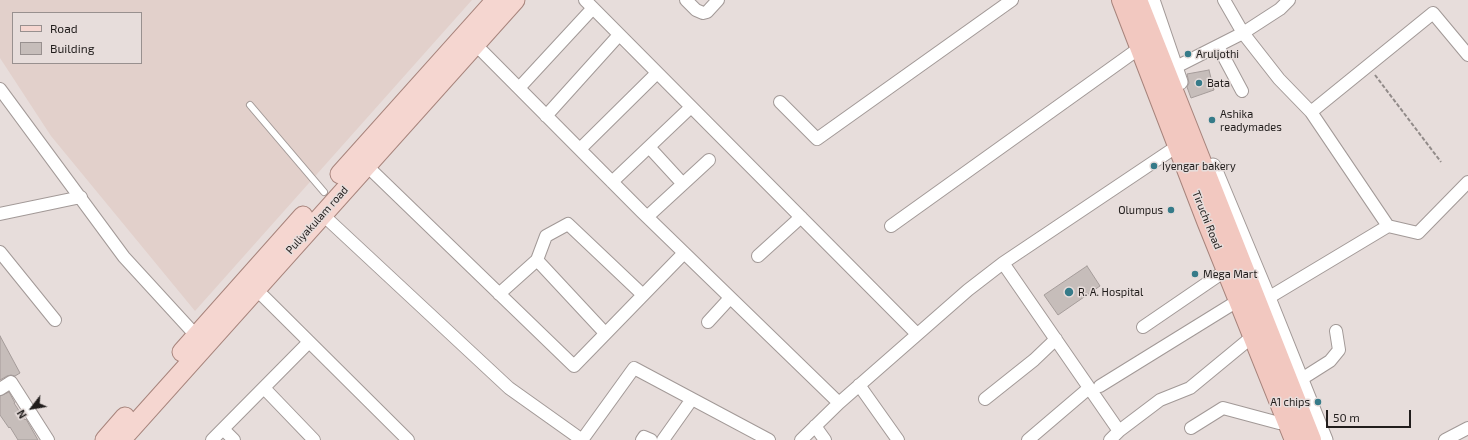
<!DOCTYPE html>
<style>
body{margin:0}
#map{position:relative;width:1468px;height:440px;overflow:hidden;background:#e7dddb;font-family:"Exo 2",sans-serif}
canvas{display:block}
.legend{position:absolute;left:12px;top:12px;width:130px;height:52px;box-sizing:border-box;background:#e7dddb;border:1px solid #98908f;margin:0;padding:5px 7px;list-style:none;font-size:12px;color:#211d1c}
.legend li{display:flex;align-items:center;gap:8px;height:20px}
.legend b{width:20px;border:1px solid #98908f}
.north{position:absolute;left:12px;top:388px;width:40px;height:40px;-webkit-text-stroke:3px #e7dddb;paint-order:stroke;rotate:239deg;font-size:11px;font-weight:700;line-height:16px;text-align:center;color:#211d1c}
.north::after{content:'';display:block;margin:auto;width:14px;height:18px;background:#211d1c;clip-path:polygon(50% 0,100% 100%,50% 72%,0 100%)}
.scale{position:absolute;left:1326px;top:410px;width:85px;height:18px;box-sizing:border-box;border:2px solid #211d1c;border-top:0;padding-left:5px;font-size:12px;line-height:14px;white-space:nowrap;color:#211d1c;-webkit-text-stroke:3px #e7dddb;paint-order:stroke}
</style>
<div id="map">
<canvas width="1468" height="440"></canvas>
<ul class="legend">
<li><b style="height:5px;background:#f5d6d0"></b>Road</li>
<li><b style="height:11px;background:#c6bdba"></b>Building</li>
</ul>
<div class="north">N</div>
<div class="scale">50 m</div>
</div>
<script>
const context = document.querySelector('canvas').getContext('2d');
context.lineJoin = 'round';
function paint(path, color) { context.fillStyle = color; context.fill(path, 'evenodd'); }
const toPath = rows => new Path2D(rows.map(r => 'M' + r).join(''));
function strokePath(path, color, width, dash) { context.strokeStyle = color; context.lineWidth = width; context.lineCap = dash ? 'butt' : 'round'; context.setLineDash(dash || []); context.stroke(path); }
function drawText(font, color, halo, rows, align = 'center') {
  context.font = font + ' "Exo 2",sans-serif'; context.lineWidth = 3; context.setLineDash([]); context.textBaseline = 'middle'; context.strokeStyle = halo; context.fillStyle = color; for (const [text, x, y, turn = 0] of rows) {
    context.save(); context.translate(x, y); context.rotate((+turn || 0) * Math.PI / 180); context.textAlign = isNaN(turn) ? turn : align; if (halo) context.strokeText(text, 0, 0); context.fillText(text, 0, 0); context.restore();
  }
}
paint(toPath([
 [0,0,472,0,195,311,51,136,0,58],
 [13,13,141,13,141,63,13,63]
]), '#e2d0cb');
const building = toPath([
 [1209,70,1214,90,1191,98,1187,87,1189,83,1187,74,1209,70],
 [1087,266,1100,286,1058,315,1044,295,1087,266],
 [0,336,20,373,15,376,11,375,7,376,0,380,0,336],
 [9,392,15,403,14,403,25,420,26,419,38,440,18,440,10,427,9,428,0,415,0,396,9,392]
]);
paint(building, '#c6bdba');
strokePath(building, '#a59c9a', 1);
const service = toPath([
 [250,105,324,192]
]);
const minor = toPath([
 [585,0,917,334],
 [686,0,696,10,703,13,707,12,718,0],
 [1224,0,1243,33,1279,79,1311,112,1388,226,1268,298],
 [475,44,642,212,839,403],
 [1218,46,1242,91],
 [1174,68,1243,33,1280,9,1289,0],
 [519,88,593,8],
 [0,89,124,257,201,341],
 [780,102,817,139,1012,0],
 [1311,112,1433,13,1468,55],
 [546,116,619,35],
 [649,147,683,184],
 [580,149,657,73],
 [366,165,574,366,684,253],
 [612,182,691,107],
 [0,214,81,197],
 [322,214,509,388,582,440],
 [647,217,709,160],
 [891,226,1134,52],
 [1388,226,1418,233,1468,182],
 [0,252,55,320],
 [758,256,801,217],
 [537,260,605,333],
 [1003,263,1119,431],
 [256,289,408,440],
 [499,294,537,260,546,236,568,224,643,295],
 [708,322,730,298],
 [1143,327,1219,275],
 [1300,380,1330,361,1339,350,1336,331],
 [859,385,898,440],
 [1100,386,1231,305],
 [264,388,314,440],
 [0,389,11,382,48,440],
 [985,399,1034,360,1056,339],
 [815,426,825,440],
 [1191,428,1223,408,1279,423],
 [223,429,234,440],
 [212,440,309,342],
 [582,440,634,368,769,440],
 [642,440,644,437,651,440],
 [663,440,692,399],
 [801,440,839,403,968,290,1003,263,1170,151],
 [1028,440,1089,388],
 [1110,440,1119,431,1160,400,1190,388,1247,341],
 [1445,440,1468,428]
]);
const tertiary = toPath([
 [1152,0,1180,82],
 [1213,166,1268,298,1325,440]
]);
const primary = toPath([
 [340,174,496,0],
 [182,352,303,216],
 [105,440,125,417],
 [121,440,515,0]
]);
const trunk = toPath([
 [1122,0,1207,221,1295,440],
 [1137,0,1311,440]
]);
strokePath(service, '#a29997', 8);
strokePath(minor, '#a29997', 14);
strokePath(tertiary, '#a29997', 17);
strokePath(primary, '#a7847c', 21);
strokePath(trunk, '#a7847c', 22);
strokePath(toPath([
 [1375,75,1441,162]
]), '#928b89', 2, [4, 2]);
strokePath(service, '#fff', 6);
strokePath(minor, '#fff', 12);
strokePath(tertiary, '#fff', 15);
strokePath(primary, '#f5d6d0', 19);
strokePath(trunk, '#f2c8c0', 20);
for (const [x, y, r, color] of [
 [1188,54,4,"#367b89"],
 [1199,83,4,"#367b89"],
 [1212,120,4,"#367b89"],
 [1154,166,4,"#367b89"],
 [1171,210,4,"#367b89"],
 [1195,274,4,"#367b89"],
 [1069,292,5,"#367b89"],
 [1318,402,4,"#367b89"]
]) { const dot = new Path2D(); dot.arc(x, y, r, 0, 2 * Math.PI); context.fillStyle = color; context.fill(dot); strokePath(dot, '#e7dddb', 1.5); }
drawText('11px', '#211d1c', '#e7dddb', [
 ["Aruljothi",1196,54],
 ["Bata",1207,83],
 ["Ashika",1220,114],
 ["readymades",1220,127],
 ["Iyengar bakery",1162,166],
 ["Olumpus",1163,210,"right"],
 ["Mega Mart",1203,274],
 ["R. A. Hospital",1078,292],
 ["A1 chips",1310,402,"right"]
], 'left');
drawText('11px', '#211d1c', '#e7dddb', [
 ["Puliyakulam road",317,220,-48],
 ["Tiruchi Road",1207,220,68]
]);
</script>
